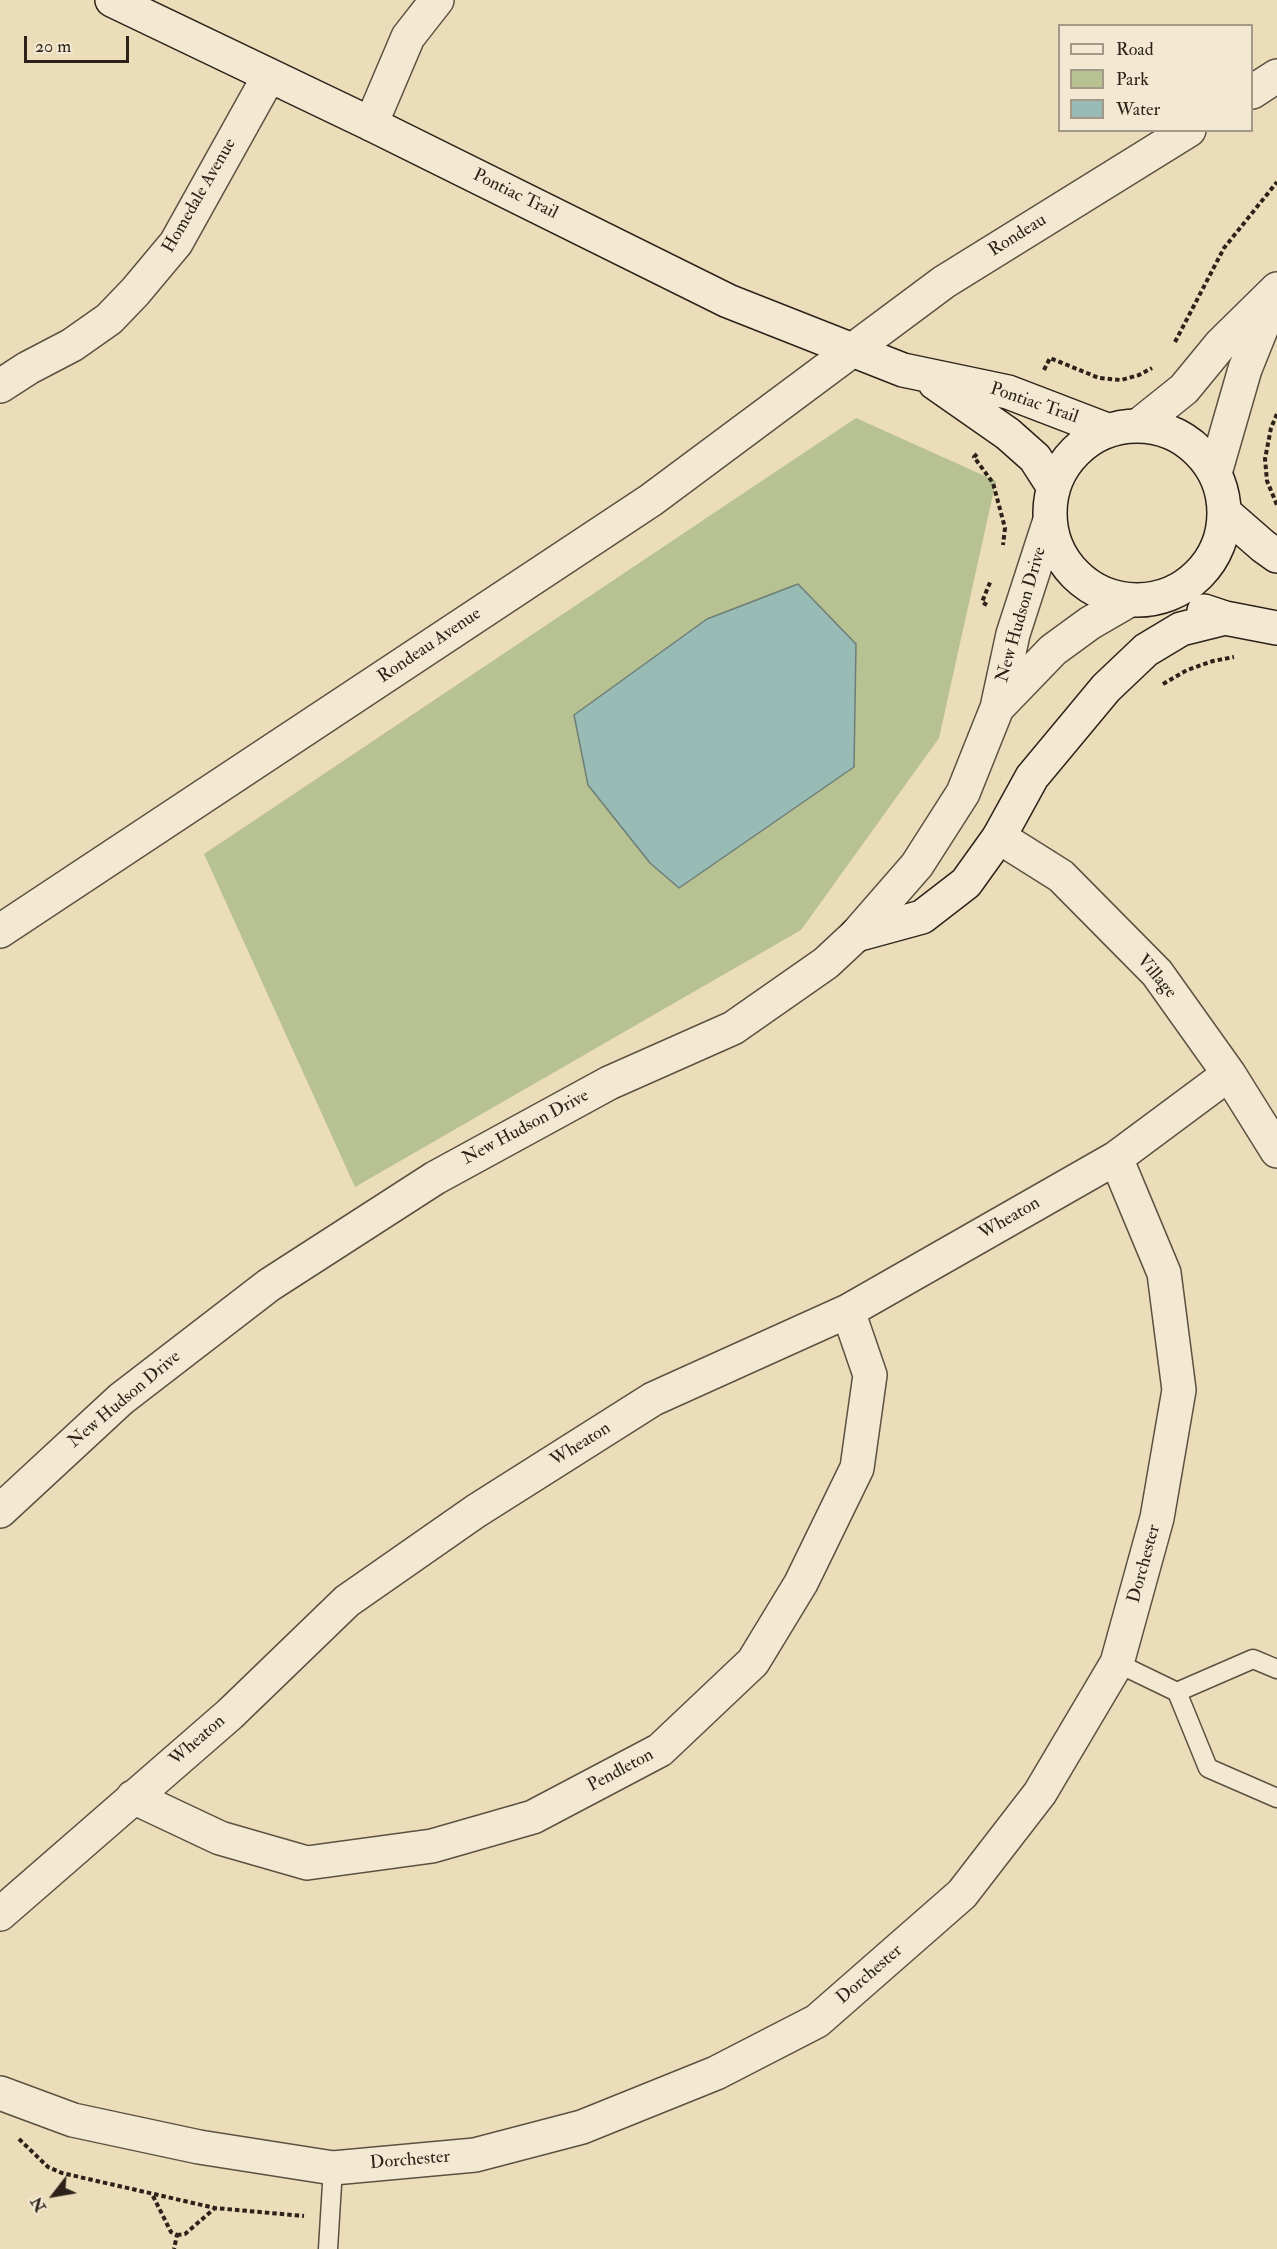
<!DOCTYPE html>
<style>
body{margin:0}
#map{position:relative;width:1277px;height:2249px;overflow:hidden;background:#ecddba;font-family:"IM FELL Double Pica",serif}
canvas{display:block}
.legend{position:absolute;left:1058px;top:24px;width:195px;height:108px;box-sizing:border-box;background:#f3e9d2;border:2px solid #a39988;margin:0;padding:8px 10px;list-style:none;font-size:18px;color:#2c2219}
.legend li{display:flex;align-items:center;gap:12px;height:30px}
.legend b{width:30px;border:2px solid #a39988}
.north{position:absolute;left:24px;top:2165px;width:60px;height:60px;-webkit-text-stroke:4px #f3e9d2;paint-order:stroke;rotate:239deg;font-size:16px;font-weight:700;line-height:24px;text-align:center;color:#2c2219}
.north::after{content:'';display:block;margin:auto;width:21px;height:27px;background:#2c2219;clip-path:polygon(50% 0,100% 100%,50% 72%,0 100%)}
.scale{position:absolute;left:24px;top:36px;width:105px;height:27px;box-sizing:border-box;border:3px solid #2c2219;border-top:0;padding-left:8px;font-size:18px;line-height:21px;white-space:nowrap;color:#2c2219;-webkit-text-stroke:4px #f3e9d2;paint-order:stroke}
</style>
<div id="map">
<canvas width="1277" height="2249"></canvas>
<ul class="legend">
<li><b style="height:8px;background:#f3e9d2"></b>Road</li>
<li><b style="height:16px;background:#b7c191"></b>Park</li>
<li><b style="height:16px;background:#99bbb5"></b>Water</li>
</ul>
<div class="north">N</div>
<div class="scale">20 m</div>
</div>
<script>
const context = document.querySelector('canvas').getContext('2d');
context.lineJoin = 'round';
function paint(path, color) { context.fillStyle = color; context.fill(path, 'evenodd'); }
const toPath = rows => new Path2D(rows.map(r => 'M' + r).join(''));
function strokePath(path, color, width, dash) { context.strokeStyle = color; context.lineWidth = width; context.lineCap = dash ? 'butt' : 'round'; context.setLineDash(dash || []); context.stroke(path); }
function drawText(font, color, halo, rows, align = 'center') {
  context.font = font + ' "IM FELL Double Pica",serif'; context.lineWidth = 5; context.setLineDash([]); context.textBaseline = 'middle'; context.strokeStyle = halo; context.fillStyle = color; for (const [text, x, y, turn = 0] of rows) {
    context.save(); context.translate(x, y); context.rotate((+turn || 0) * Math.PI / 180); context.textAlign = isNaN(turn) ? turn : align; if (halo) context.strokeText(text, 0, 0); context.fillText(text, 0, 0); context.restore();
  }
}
paint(toPath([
 [856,418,996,481,939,738,801,930,355,1187,204,854]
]), '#b7c191');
const water = toPath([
 [798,584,856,644,854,767,679,888,650,863,588,785,574,715,707,619,798,584]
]);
paint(water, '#99bbb5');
strokePath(water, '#6d7e77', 1.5);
const lane = toPath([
 [1117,1663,1177,1692,1208,1768,1277,1798],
 [1177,1692,1253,1659,1277,1669],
 [328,2249,333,2168]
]);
const street = toPath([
 [1252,92,1277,76],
 [371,124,408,37,437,0],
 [0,386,28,368,72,345,109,319,135,292,176,243,269,76],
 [1139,425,1184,389,1221,344,1277,289],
 [1215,473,1245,369,1272,302],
 [997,708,1053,650,1090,623,1128,601],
 [999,837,1061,876,1157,973,1229,1074,1277,1151],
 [0,931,651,500,944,282,1189,130],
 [0,1511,121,1399,269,1285,435,1178,609,1083,733,1028,826,963,856,935,917,865,963,793,997,708,1013,634,1049,523],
 [133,1797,220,1838,307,1863,432,1846,533,1817,660,1750,753,1662,801,1583,857,1468,870,1375,848,1311],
 [0,1914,230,1714,347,1601,476,1511,653,1399,848,1311,1116,1158,1229,1074],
 [0,2093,73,2120,199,2147,333,2168,475,2155,582,2127,716,2073,817,2021,962,1894,1040,1793,1117,1663,1157,1518,1179,1390,1164,1273,1116,1158]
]);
const secondary = toPath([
 [112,0,371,124,728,301,903,370,1008,392,1107,430],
 [935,383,1008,434,1035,458,1053,486],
 '1050 513a87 87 0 1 1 174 0a87 87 0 1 1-174 0Z',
 [1224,512,1263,546,1277,556],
 [1204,611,1225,618,1277,628],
 [856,935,922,917,966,883,999,837,1032,777,1106,688,1146,650,1181,629,1225,618]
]);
strokePath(lane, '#5c5141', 21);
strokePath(street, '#5c5141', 36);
strokePath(secondary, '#2c2219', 36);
strokePath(toPath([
 [1175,342,1224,248,1277,182],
 [1044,370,1050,358,1099,378,1121,380,1139,375,1152,368],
 [1277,414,1271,428,1265,459,1267,481,1277,505],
 [977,454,974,457,993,483,1005,528,1003,545],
 [987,605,982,602,991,580],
 [1163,684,1187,670,1213,661,1234,657],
 [19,2139,48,2167,62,2173,215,2208,304,2216],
 [153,2196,171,2232,177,2235,174,2249],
 [177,2235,185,2234,215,2208]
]), '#2c2219', 4, [4.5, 3]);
strokePath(lane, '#f3e9d2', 18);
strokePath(street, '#f3e9d2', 33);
strokePath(secondary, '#f3e9d2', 33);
drawText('18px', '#2c2219', '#f3e9d2', [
 ["Pontiac Trail",515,195,26],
 ["Homedale Avenue",200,196,-60],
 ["Rondeau",1018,236,-32],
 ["Pontiac Trail",1034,404,19],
 ["New Hudson Drive",1022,615,-74],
 ["Rondeau Avenue",430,646,-34],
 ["Village",1156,977,50],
 ["New Hudson Drive",526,1128,-28],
 ["Wheaton",1010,1219,-30],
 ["New Hudson Drive",125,1400,-40],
 ["Wheaton",581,1445,-32],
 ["Dorchester",1145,1564,-75],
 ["Wheaton",198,1741,-41],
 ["Pendleton",621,1771,-28],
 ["Dorchester",870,1975,-41],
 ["Dorchester",410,2161,-5]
]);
</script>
